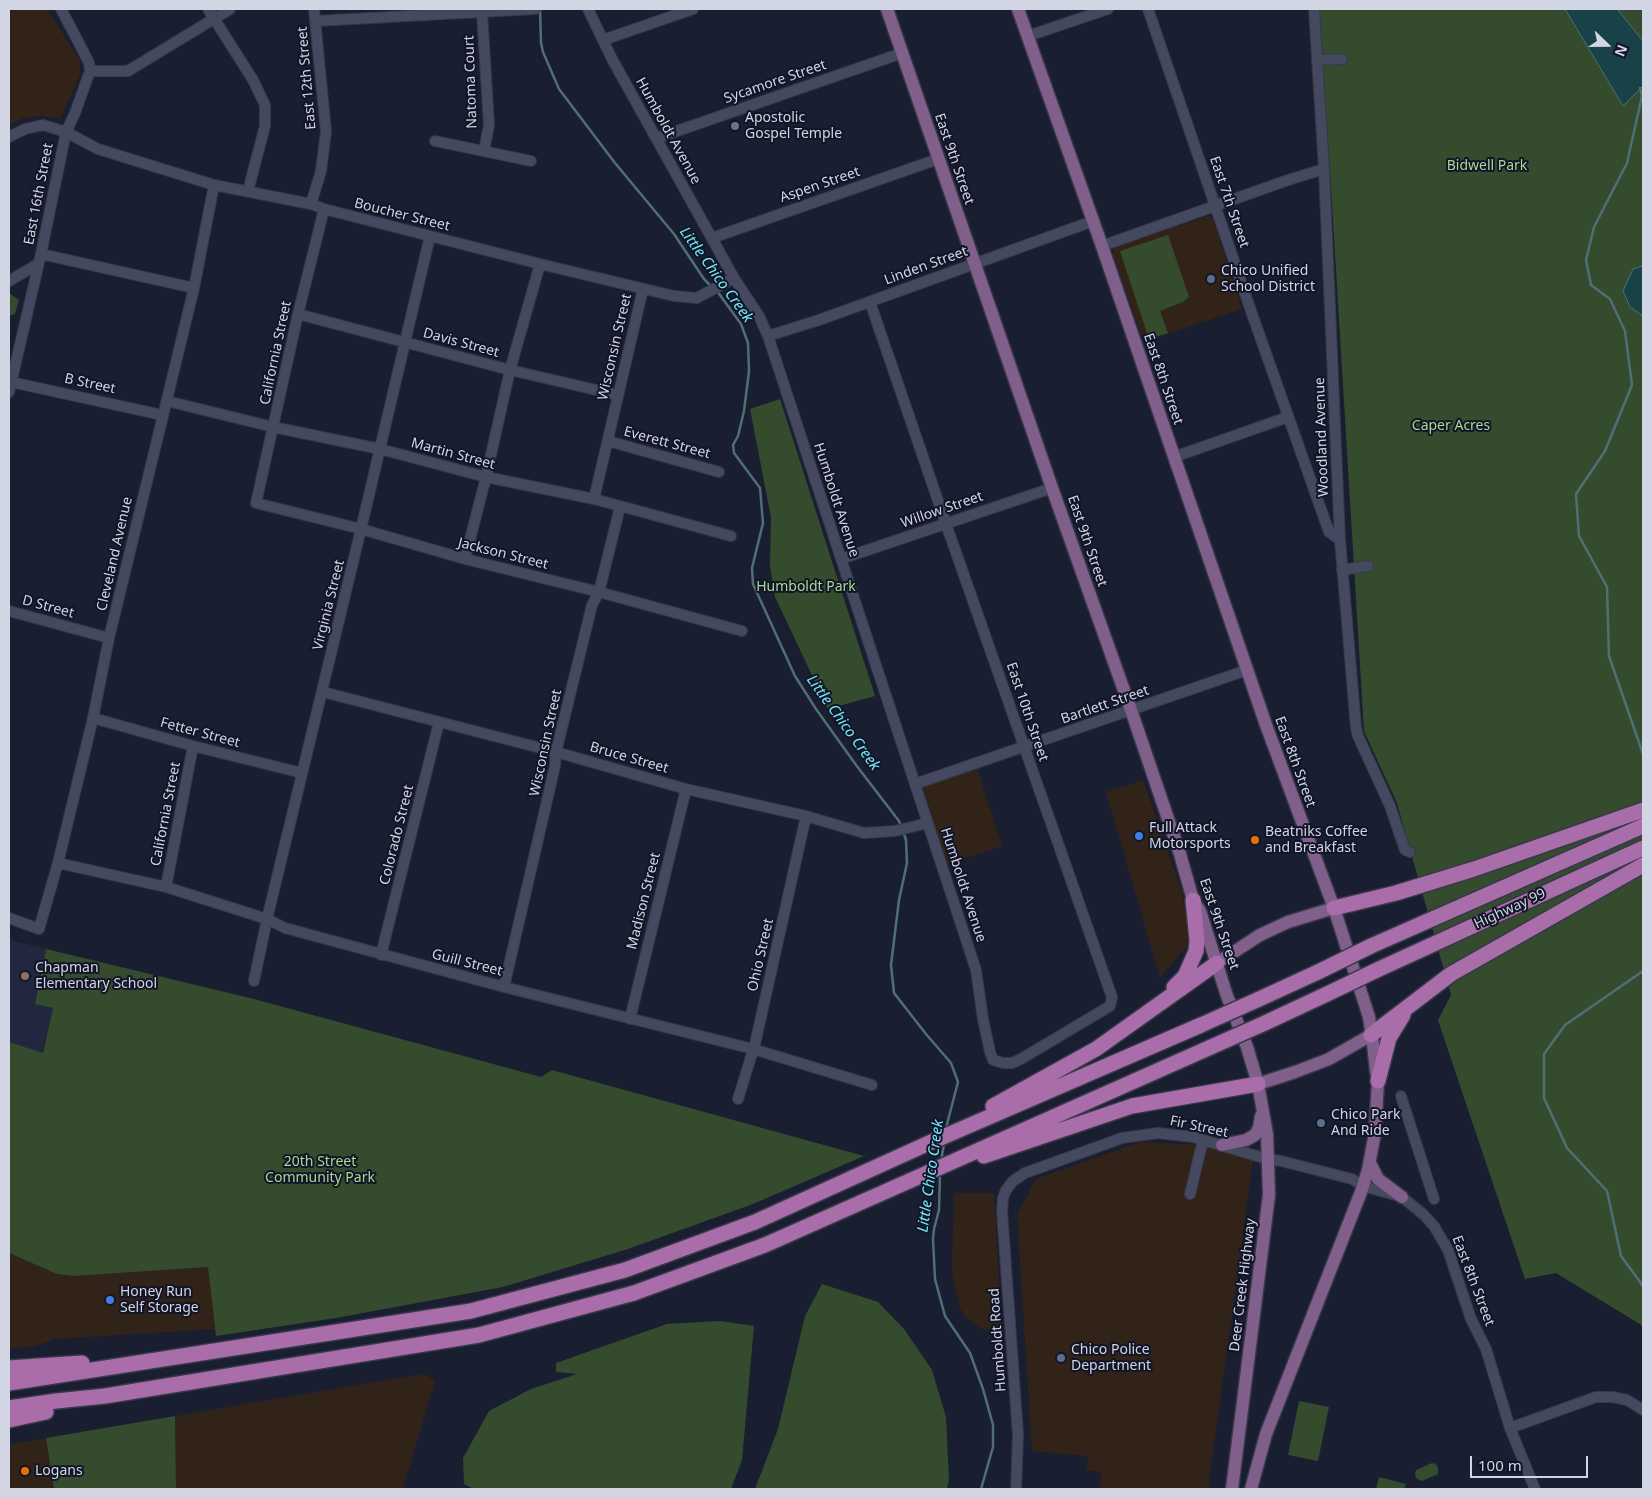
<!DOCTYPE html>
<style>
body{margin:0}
#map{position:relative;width:1652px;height:1498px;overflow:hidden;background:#1a1e31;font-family:"Noto Sans",sans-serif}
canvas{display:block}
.frame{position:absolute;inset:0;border:10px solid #d2d5e3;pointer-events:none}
.north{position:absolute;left:1582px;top:20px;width:50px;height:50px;-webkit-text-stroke:4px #111527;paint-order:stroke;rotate:112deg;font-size:14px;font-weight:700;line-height:20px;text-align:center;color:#d2d5e3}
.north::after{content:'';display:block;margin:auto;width:18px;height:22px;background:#d2d5e3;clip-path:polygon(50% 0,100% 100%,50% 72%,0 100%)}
.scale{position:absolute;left:1470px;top:1456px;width:118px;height:22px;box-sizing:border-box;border:2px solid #d2d5e3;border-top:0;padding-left:6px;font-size:15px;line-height:18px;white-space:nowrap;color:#d2d5e3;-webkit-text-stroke:4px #111527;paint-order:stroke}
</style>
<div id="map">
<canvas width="1652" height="1498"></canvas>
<div class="frame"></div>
<div class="north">N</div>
<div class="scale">100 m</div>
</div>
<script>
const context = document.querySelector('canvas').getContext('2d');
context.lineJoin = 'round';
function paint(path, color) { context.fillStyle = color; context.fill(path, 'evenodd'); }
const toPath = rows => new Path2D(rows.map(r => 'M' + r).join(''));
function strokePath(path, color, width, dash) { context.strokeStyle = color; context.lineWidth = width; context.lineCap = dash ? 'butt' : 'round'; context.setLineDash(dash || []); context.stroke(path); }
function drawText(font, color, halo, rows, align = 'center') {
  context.font = font + ' "Noto Sans",sans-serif'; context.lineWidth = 4; context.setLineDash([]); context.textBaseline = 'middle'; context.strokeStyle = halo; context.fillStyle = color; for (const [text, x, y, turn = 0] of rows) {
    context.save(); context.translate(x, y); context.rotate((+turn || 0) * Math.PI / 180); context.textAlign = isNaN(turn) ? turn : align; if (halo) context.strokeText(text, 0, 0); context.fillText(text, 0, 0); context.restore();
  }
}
paint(toPath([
 [14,9,47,9,79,59,80,64,80,75,62,115,59,118,41,116,23,118,9,125,9,12],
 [1208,216,1213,219,1242,309,1144,342,1113,254,1113,250,1115,247],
 [977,768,1002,846,947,864,922,786],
 [1143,780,1182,892,1187,919,1187,946,1160,978,1106,792],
 [1140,1142,1199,1145,1253,1159,1208,1489,1099,1489,1101,1472,1086,1470,1088,1456,1032,1451,1017,1215,1036,1179],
 [954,1193,994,1193,1002,1328,983,1330,965,1317,960,1308,953,1279,952,1263],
 [9,1254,57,1273,74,1276,209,1267,215,1329,56,1339,33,1347,9,1348],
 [425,1374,435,1381,403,1489,176,1489,175,1416],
 [46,1438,54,1489,9,1489,9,1445]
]), '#322319');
paint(toPath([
 [9,936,14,941,46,949,35,1003,53,1008,42,1054,9,1042]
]), '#222740');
paint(toPath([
 [1319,9,1643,9,1643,1326,1556,1273,1525,1279,1438,1020,1451,995,1397,803,1364,731,1330,171],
 [1168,235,1189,297,1183,302,1160,311,1168,333,1149,339,1120,251],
 [9,293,19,300,15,314,9,316],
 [780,399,875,696,828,709,775,597,770,565,771,517,750,409],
 [46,949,254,999,541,1077,552,1070,864,1156,753,1204,628,1249,503,1287,336,1318,216,1336,208,1267,74,1276,57,1274,9,1253,9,1042,43,1053,53,1008,35,1004],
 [822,1284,878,1302,904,1329,932,1370,946,1417,949,1480,947,1489,755,1489,778,1429,805,1316],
 [720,1321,754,1326,742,1460,731,1489,474,1489,464,1484,463,1458,489,1411,531,1389,577,1374,556,1372,556,1363,667,1324],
 [1299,1401,1329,1407,1318,1461,1288,1455],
 [175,1416,176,1489,54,1489,46,1438],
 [1432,1463,1436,1464,1438,1468,1438,1474,1422,1481,1417,1479,1415,1475,1416,1470],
 [1379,1477,1406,1484,1404,1489,1376,1489]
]), '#354b2e');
const water = toPath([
 [1565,9,1617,9,1643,41,1643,86,1623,106,1565,9],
 [1643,266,1643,316,1630,307,1623,291,1633,269,1643,266]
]);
paint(water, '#184247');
strokePath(water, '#506e76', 1);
strokePath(toPath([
 [540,9,541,43,543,52,559,89,615,163,674,234,704,279,711,286],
 [1640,88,1642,96,1627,163,1594,227,1586,260,1591,285,1610,299,1625,331,1632,385,1605,451,1576,494,1579,536,1607,587,1609,656,1643,754],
 [717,291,741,324,748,343,749,371,744,411,738,436,733,445,734,453,760,488,763,523,752,568,753,584,795,676,816,709,856,765,899,821,901,826],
 [903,831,906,840,907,863,899,900,891,965,894,993,926,1034,951,1063,958,1082,946,1128],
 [1643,971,1565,1025,1544,1054,1544,1098,1567,1148,1607,1191,1621,1256,1643,1286],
 [941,1161,944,1144],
 [940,1174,939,1210,934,1229,933,1239,935,1279,945,1316,970,1353,983,1389,993,1425,993,1447,981,1489]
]), '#506e76', 2.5);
const minor = toPath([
 [208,9,253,80,265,105,265,126,248,191],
 [588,9,612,59,734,278,759,316,768,336,976,970,983,1019,990,1052,993,1060,1003,1063,1012,1063,1021,1059,1110,1006,1112,997,946,524,870,302],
 [1148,9,1250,308,1329,532,1340,540],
 [1314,9,1324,169,1340,540,1356,728,1358,736,1390,806,1405,850,1410,852],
 [482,12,489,125,484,151],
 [316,21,535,9],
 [1028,36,1108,9],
 [603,40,693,9],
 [1318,60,1342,59],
 [90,71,128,71,230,9],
 [9,137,25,129,43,125,66,132,98,149,214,185,311,204,324,209,540,264,674,296,697,298,734,278],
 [657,138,902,53],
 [435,141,531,161],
 [311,204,321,171,326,131,314,9],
 [324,209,298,314,256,503,361,529,465,559,599,592,742,631],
 [712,238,938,159],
 [1102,246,1288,180,1324,169],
 [41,254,194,288],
 [9,281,38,264],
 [298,314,510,370,618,395],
 [768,336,819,320,1093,221],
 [11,382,162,415],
 [9,392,41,254,66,132,75,113,90,71,89,63,81,47,61,9],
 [167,401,273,427,380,449,486,477,594,499,731,536],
 [608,441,719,472],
 [1174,457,1288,417],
 [594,499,643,289],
 [465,559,486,477,510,370,540,264],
 [841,559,1052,488],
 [1342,570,1368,566],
 [9,611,109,638],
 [323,692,556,752,686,789,806,816,864,833,895,831,928,823],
 [93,718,193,746,302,773],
 [915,784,1247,670],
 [58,863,166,887,267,919,285,928,504,987,753,1049,872,1085],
 [166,887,193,746],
 [9,918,39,929,58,863,93,718,109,638,194,288,214,185],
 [381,955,439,722],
 [254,981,267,919,361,529,430,236],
 [504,987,555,766,556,752,592,605,599,592,620,507],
 [630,1019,686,789],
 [1401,1096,1434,1199],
 [738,1099,755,1044,806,816],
 [1190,1194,1203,1140],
 [1510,1428,1596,1397,1612,1397,1627,1400,1643,1410],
 [1016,1489,1018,1435,1002,1211,1003,1198,1006,1190,1013,1181,1025,1173,1039,1168,1122,1138,1158,1133,1193,1137,1267,1159,1281,1161,1352,1179,1363,1186,1402,1197,1424,1215,1434,1226,1448,1250,1471,1319,1486,1349,1510,1428,1535,1489]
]);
const major = toPath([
 [887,9,1052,488,1131,710,1180,854,1193,900,1200,911,1227,996,1247,1047,1258,1084,1267,1134,1269,1195,1232,1489],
 [1018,9,1102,246,1266,725,1334,908,1369,1017,1373,1044,1376,1071,1378,1081,1375,1133,1368,1170,1361,1192,1266,1434,1251,1489],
 [1217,963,1260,935,1288,922,1334,908],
 [1258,1084,1295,1072,1329,1059,1371,1035],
 [1222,1145,1246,1140,1255,1135,1259,1128,1261,1116],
 [1370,1163,1378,1179,1402,1197]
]);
const highway = toPath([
 [1334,908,1396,893,1474,869,1643,810],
 [1371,946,1643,826],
 [1377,970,1643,848],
 [1174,987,1185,976,1196,951,1197,941,1193,900],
 [1257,1000,1318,972],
 [1265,1023,1327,994],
 [1371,1035,1451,974,1643,865],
 [1378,1081,1389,1038,1403,1015],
 [993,1106,1096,1049,1217,963],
 [984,1156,1132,1106,1258,1084],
 [9,1368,82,1363],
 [9,1383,471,1311,625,1270,755,1222,929,1143,1201,1025],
 [9,1408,56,1401,105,1396,479,1335,634,1293,765,1245,1211,1047],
 [9,1420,46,1412]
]);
strokePath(minor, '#373849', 12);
strokePath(major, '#373849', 15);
strokePath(highway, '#373849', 18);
strokePath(minor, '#45495f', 10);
strokePath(major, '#815f8b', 12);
strokePath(highway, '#a96da9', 15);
const highwayBridge = toPath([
 [1318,972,1371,946],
 [1327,994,1377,970],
 [1201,1025,1257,1000],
 [1211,1047,1265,1023]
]);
strokePath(highwayBridge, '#373849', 18, []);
strokePath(highwayBridge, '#a96da9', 15);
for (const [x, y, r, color] of [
 [735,126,5,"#6b7280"],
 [1211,279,5,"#5c6f8a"],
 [1139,836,5,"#3f7fe0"],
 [1255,840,5,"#e8710a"],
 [25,976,5,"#8d6e63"],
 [1321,1123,5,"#5c6f8a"],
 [110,1300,5,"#3f7fe0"],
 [1061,1358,5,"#5c6f8a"],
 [25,1471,5,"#e8710a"]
]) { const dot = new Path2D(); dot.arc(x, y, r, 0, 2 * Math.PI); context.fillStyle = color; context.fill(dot); strokePath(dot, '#111527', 2); }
drawText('14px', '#d2d5e3', '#111527', [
 ["East 12th Street",307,78,-95],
 ["Natoma Court",471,82,-92],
 ["Sycamore Street",775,82,-19],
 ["Humboldt Avenue",668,131,61],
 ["East 9th Street",954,159,71],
 ["Aspen Street",820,185,-19],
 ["East 16th Street",39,194,-79],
 ["East 7th Street",1229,202,71],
 ["Boucher Street",402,215,14],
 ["Linden Street",926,266,-20],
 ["Davis Street",461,343,15],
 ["Wisconsin Street",615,347,-77],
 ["California Street",276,353,-78],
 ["East 8th Street",1163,379,71],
 ["B Street",90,384,12],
 ["Woodland Avenue",1322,437,-92],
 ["Everett Street",667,443,15],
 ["Martin Street",453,454,15],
 ["Humboldt Avenue",836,500,72],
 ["Willow Street",942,510,-19],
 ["East 9th Street",1087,541,71],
 ["Cleveland Avenue",115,554,-77],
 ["Jackson Street",503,554,14],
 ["Virginia Street",329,605,-76],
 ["D Street",48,607,15],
 ["Bartlett Street",1105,705,-19],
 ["East 10th Street",1027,712,71],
 ["Fetter Street",200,733,15],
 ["Wisconsin Street",546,743,-78],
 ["Bruce Street",629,758,16],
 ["East 8th Street",1295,762,70],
 ["California Street",166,814,-79],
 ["Colorado Street",397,835,-76],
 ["Humboldt Avenue",963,885,72],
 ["Madison Street",644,901,-76],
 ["Highway 99",1510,909,-25],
 ["East 9th Street",1219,924,71],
 ["Ohio Street",761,955,-77],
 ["Guill Street",467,963,14],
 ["Fir Street",1199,1127,12],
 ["East 8th Street",1473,1281,69],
 ["Deer Creek Highway",1243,1285,-83],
 ["Humboldt Road",998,1340,-94]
]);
drawText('14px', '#d2d5e3', '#111527', [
 ["Apostolic",745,118],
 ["Gospel Temple",745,134],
 ["Chico Unified",1221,271],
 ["School District",1221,287],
 ["Full Attack",1149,828],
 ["Motorsports",1149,844],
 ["Beatniks Coffee",1265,832],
 ["and Breakfast",1265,848],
 ["Chapman",35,968],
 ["Elementary School",35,984],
 ["Chico Park",1331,1115],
 ["And Ride",1331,1131],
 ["Honey Run",120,1292],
 ["Self Storage",120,1308],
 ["Chico Police",1071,1350],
 ["Department",1071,1366],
 ["Logans",35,1471]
], 'left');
drawText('14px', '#a7da94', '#111527', [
 ["Bidwell Park",1487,166],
 ["Caper Acres",1451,426],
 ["Humboldt Park",806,587],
 ["20th Street",320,1162],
 ["Community Park",320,1178]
]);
drawText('italic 15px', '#72e9f6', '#111527', [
 ["Little Chico Creek",716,275,54],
 ["Little Chico Creek",843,723,54],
 ["Little Chico Creek",931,1176,-82]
]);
</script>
